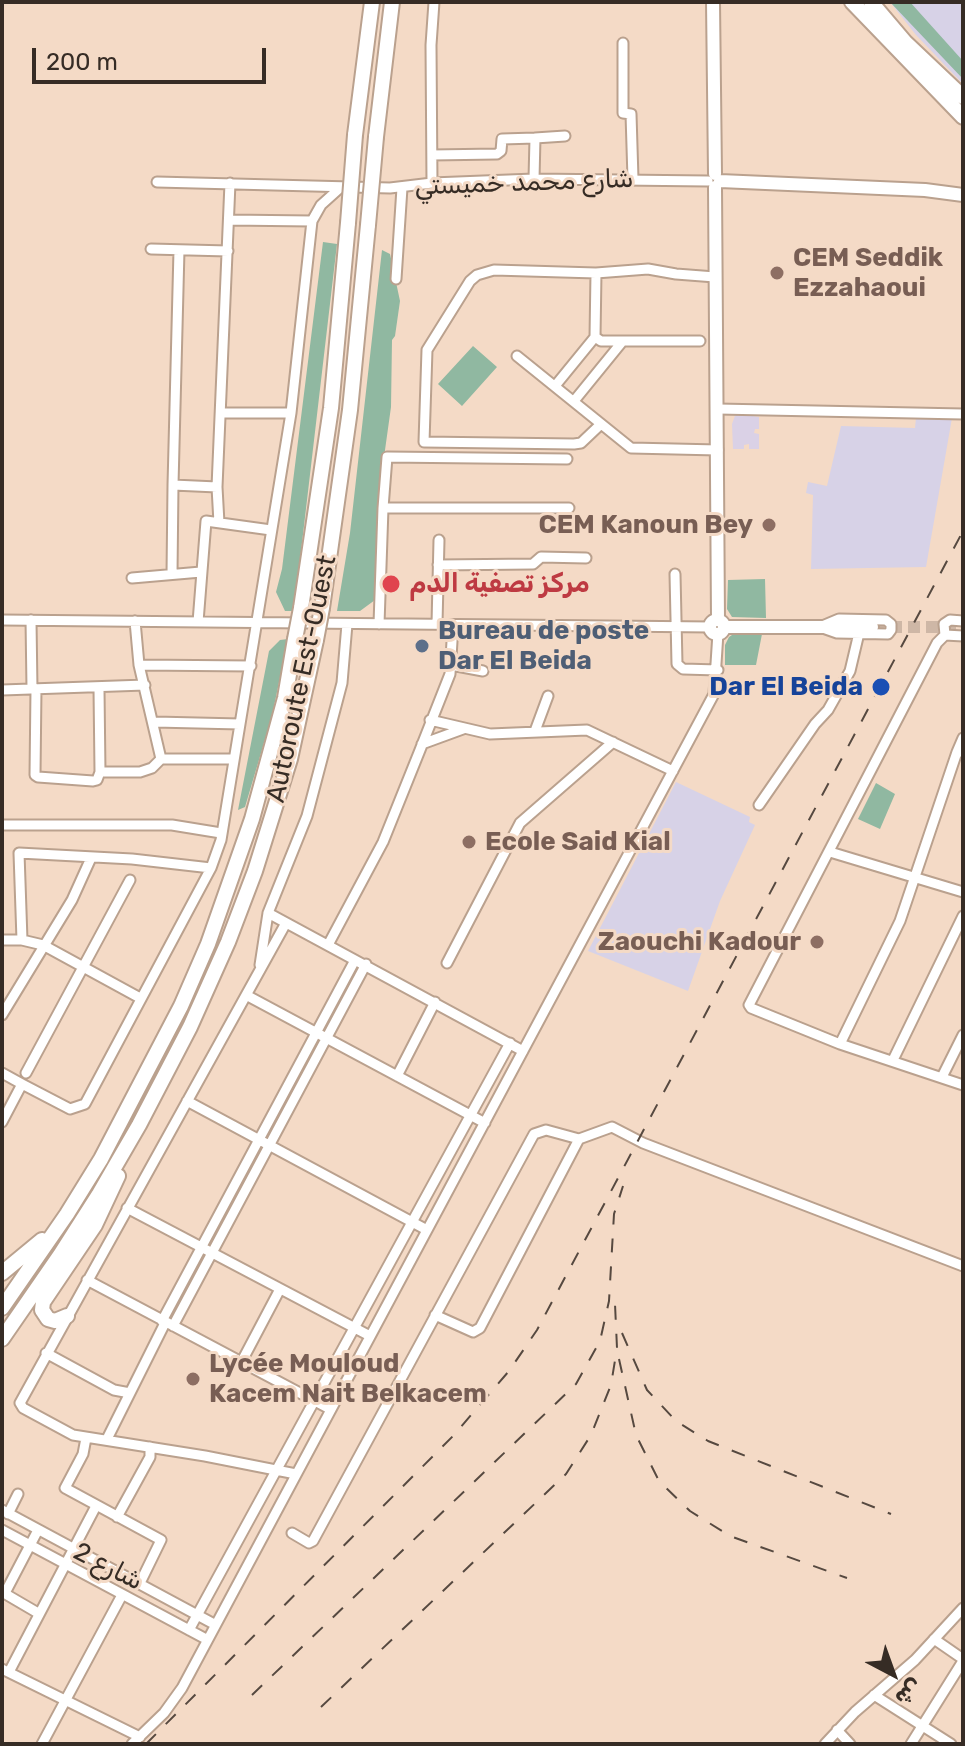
<!DOCTYPE html>
<meta charset="utf-8">
<style>
body{margin:0}
#map{position:relative;width:965px;height:1746px;overflow:hidden;background:#f4dac6;font-family:Rubik,"Noto Naskh Arabic",sans-serif}
canvas{display:block}
.frame{position:absolute;inset:0;border:4px solid #362c25;pointer-events:none}
.north{position:absolute;left:853px;top:1634px;width:80px;height:80px;-webkit-text-stroke:6px #f4dac6;paint-order:stroke;rotate:139deg;font-size:22px;font-weight:700;line-height:32px;text-align:center;color:#362c25}
.north::after{content:'';display:block;margin:auto;width:28px;height:36px;background:#362c25;clip-path:polygon(50% 0,100% 100%,50% 72%,0 100%)}
.scale{position:absolute;left:32px;top:48px;width:234px;height:36px;box-sizing:border-box;border:4px solid #362c25;border-top:0;padding-left:10px;font-size:24px;line-height:28px;white-space:nowrap;color:#362c25;-webkit-text-stroke:6px #f4dac6;paint-order:stroke}
</style>
<div id="map">
<canvas width="965" height="1746"></canvas>
<div class="frame"></div>
<div class="north">ش</div>
<div class="scale">200 m</div>
</div>
<script>
const context = document.querySelector('canvas').getContext('2d');
context.lineJoin = 'round';
function paint(path, color) { context.fillStyle = color; context.fill(path, 'evenodd'); }
const toPath = rows => new Path2D(rows.map(r => 'M' + r).join(''));
function strokePath(path, color, width, dash) { context.strokeStyle = color; context.lineWidth = width; context.lineCap = dash ? 'butt' : 'round'; context.setLineDash(dash || []); context.stroke(path); }
function drawText(font, color, halo, rows, align = 'center') {
  context.font = font + ' Rubik,"Noto Naskh Arabic",sans-serif'; context.lineWidth = 6; context.setLineDash([]); context.textBaseline = 'middle'; context.strokeStyle = halo; context.fillStyle = color; for (const [text, x, y, turn = 0] of rows) {
    context.save(); context.translate(x, y); context.rotate((+turn || 0) * Math.PI / 180); context.textAlign = isNaN(turn) ? turn : align; if (halo) context.strokeText(text, 0, 0); context.fillText(text, 0, 0); context.restore();
  }
}
paint(toPath([
 [890,2,963,2,963,84,916,35],
 [916,418,952,418,926,567,811,569,813,495,806,493,808,482,827,486,841,426,915,428],
 [676,782,750,817,749,822,755,825,720,901,688,991,588,951]
]), '#d7d2e7');
paint(toPath([
 [736,413,759,417,759,429,755,429,754,433,759,434,759,449,749,449,749,444,744,445,744,449,733,449,732,424]
]), '#dad1e6');
paint(toPath([
 [890,2,910,2,963,61,963,79],
 [323,242,337,244,294,611,285,611,276,592,282,569],
 [382,250,390,254,400,301,395,336,392,340,391,407,385,450,375,600,360,611,337,611,350,533],
 [473,346,497,367,462,406,438,384],
 [765,579,766,618,732,617,727,609,728,580],
 [735,633,762,634,756,665,725,665,725,645,729,637],
 [288,639,272,716,245,807,238,810,269,651,280,640],
 [876,783,895,794,880,829,858,819]
]), '#90b8a1');
strokePath(toPath([
 [872,627,963,627]
]), '#ceb7a6', 12, [12, 6]);
const minor = toPath([
 [623,43,623,113,631,114,633,179],
 [535,138,565,136],
 [432,155,497,154,501,151,502,139,535,138,534,179],
 [157,182,390,188,432,183,534,179,708,181],
 [432,183,431,45,434,2],
 [229,220,312,221],
 [151,249,228,251],
 [596,273,648,269,676,274,715,277],
 [396,279,402,188],
 [517,356,631,448,718,450],
 [555,386,595,337],
 [574,401,622,342],
 [718,409,963,414],
 [222,413,291,413],
 [601,424,581,443,574,444,424,442,427,350,470,281,477,275,494,270,596,273,595,337,601,341,700,341],
 [173,485,179,250],
 [383,508,569,508],
 [219,523,217,487,230,183],
 [438,565,533,564,541,557,586,558],
 [172,574,173,485,217,487],
 [675,574,677,664,683,669,718,670],
 [132,578,201,572],
 [839,619,886,620,891,624,891,630,888,634,837,633,820,627,839,619],
 [2,620,711,627],
 [31,620,32,689],
 [135,621,139,665,251,666],
 [963,621,950,620,944,624,945,635,937,643,749,1005,751,1008,840,1044,963,1085],
 [198,622,206,521,271,530],
 [347,624,342,683,307,816,268,913,523,1051],
 [379,624,383,508,387,457,567,459],
 [437,624,439,540],
 [945,635,963,636],
 [451,665,483,671],
 [36,689,35,775,38,777,93,781,97,780,100,772,99,689],
 [2,690,145,685],
 [430,720,490,734,587,730,673,771],
 [155,722,240,724],
 [535,731,548,696],
 [422,744,463,729],
 [957,752,963,738],
 [161,759,233,759],
 [100,772,140,772,152,768,161,759,139,665],
 [759,805,815,724,828,710,850,671,859,633],
 [2,825,172,825,221,833],
 [830,852,963,892],
 [286,923,20,1403,23,1408,73,1435,205,1456,296,1474],
 [2,940,22,940,43,945,140,998],
 [22,940,19,853,132,859,211,868],
 [328,945,383,842,420,750,450,674,453,625],
 [447,963,520,823,613,742],
 [260,965,268,913],
 [246,995,485,1123],
 [2,1015,72,900,91,858],
 [840,1044,900,921,957,752,963,752],
 [893,1060,963,916],
 [2,1073,22,1084],
 [26,1073,130,880],
 [397,1076,435,1002],
 [942,1077,963,1035],
 [187,1101,427,1230],
 [2,1122,22,1084,70,1109,85,1104,211,868,221,840,291,413,312,221,321,205,341,187],
 [127,1208,370,1336],
 [87,1280,330,1409],
 [435,1315,473,1332,480,1328,579,1139],
 [162,1321,355,960],
 [173,1326,366,964],
 [46,1353,114,1390,130,1393,165,1323],
 [242,1361,280,1289],
 [86,1438,83,1454,65,1488,161,1540,140,1583],
 [107,1439,130,1393],
 [2,1510,214,1624],
 [8,1514,18,1494],
 [117,1517,150,1457,150,1447],
 [2,1530,206,1639],
 [292,1533,309,1543,313,1541,534,1134,546,1130,579,1139,612,1127,643,1143,963,1266],
 [2,1592,38,1613],
 [5,1593,38,1530],
 [189,1630,510,1043],
 [934,1639,963,1659],
 [2,1669,140,1737],
 [9,1672,96,1506],
 [874,1695,951,1744],
 [837,1730,850,1744],
 [42,1744,122,1595],
 [132,1744,164,1713,182,1688,714,694,718,633],
 [825,1744,855,1712,915,1660,963,1608],
 [911,1744,963,1661]
]);
const major = toPath([
 [713,2,715,174],
 [720,181,925,190,963,195],
 [715,187,718,620],
 '710 627a7 7 0 1 1 14 0a7 7 0 1 1-14 0Z',
 [724,627,872,627]
]);
const highway = toPath([
 [852,2,963,117],
 [871,2,905,42,963,97],
 [355,135,372,2],
 [376,137,392,2],
 [301,608,331,408,348,223],
 [322,608,350,410,368,225],
 [2,1273,42,1240],
 [2,1308,67,1214,101,1159,181,1006,208,944,252,819,285,698,295,639],
 [67,1316,55,1321,48,1319,42,1310,43,1302,95,1225,118,1176],
 [2,1339,60,1255,99,1194,139,1125,190,1027,228,942,255,871,290,759,316,640]
]);
strokePath(minor, '#baa18e', 13);
strokePath(major, '#baa18e', 16);
strokePath(highway, '#baa18e', 18);
strokePath(minor, '#fff', 9);
strokePath(major, '#fff', 12);
strokePath(highway, '#fff', 14);
strokePath(toPath([
 [622,1333,647,1390,676,1421,708,1441,891,1514],
 [619,1359,636,1435,659,1481,690,1511,730,1536,847,1578],
 [252,1695,576,1384,600,1341,609,1301,614,1214,623,1186],
 [321,1707,566,1474,591,1435,611,1385,617,1348,615,1304],
 [146,1744,453,1436,509,1371,537,1330,963,531]
]), '#564940', 2, [14, 14]);
const highwayBridge = toPath([
 [348,223,355,135],
 [368,225,376,137],
 [295,639,301,608],
 [316,640,322,608]
]);
strokePath(highwayBridge, '#baa18e', 18, []);
strokePath(highwayBridge, '#fff', 14);
for (const [x, y, r, color] of [
 [777,273,8,"#8d6e63"],
 [769,525,8,"#8d6e63"],
 [391,584,10,"#e0444e"],
 [422,646,8,"#5c6f8a"],
 [881,687,10,"#1a4fb4"],
 [469,842,8,"#8d6e63"],
 [817,942,8,"#8d6e63"],
 [193,1379,8,"#8d6e63"]
]) { const dot = new Path2D(); dot.arc(x, y, r, 0, 2 * Math.PI); context.fillStyle = color; context.fill(dot); strokePath(dot, '#f4dac6', 3); }
drawText('26px', '#362c25', '#f4dac6', [
 ["شارع محمد خميستي",524,183,-2],
 ["Autoroute Est-Ouest",302,679,-78],
 ["شارع 2",108,1567,27]
]);
drawText('bold 26px', '#785e54', '#f4dac6', [
 ["CEM Seddik",793,258],
 ["Ezzahaoui",793,288],
 ["CEM Kanoun Bey",753,525,"right"],
 ["Ecole Said Kial",485,842],
 ["Zaouchi Kadour",801,942,"right"],
 ["Lycée Mouloud",209,1364],
 ["Kacem Nait Belkacem",209,1394]
], 'left');
drawText('bold 26px', '#be3a42', '#f4dac6', [
 ["مركز تصفية الدم",409,584]
], 'left');
drawText('bold 26px', '#4e5e75', '#f4dac6', [
 ["Bureau de poste",438,631],
 ["Dar El Beida",438,661]
], 'left');
drawText('bold 26px', '#164399', '#f4dac6', [
 ["Dar El Beida",863,687]
], 'right');
</script>
